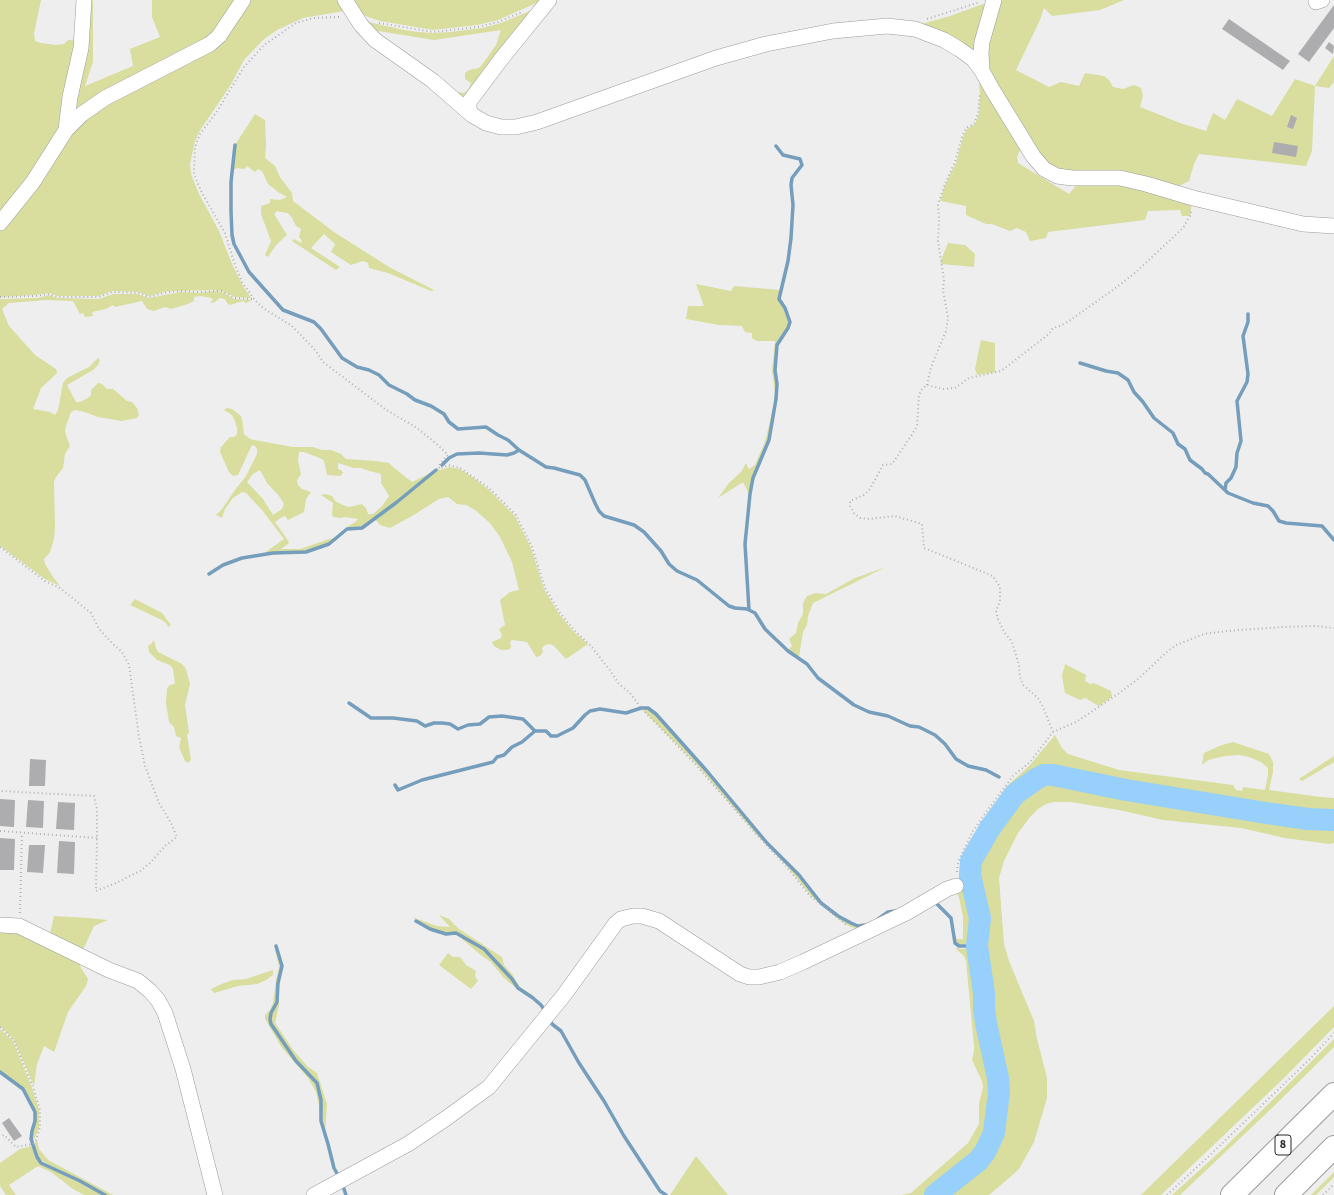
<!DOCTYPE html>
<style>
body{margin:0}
canvas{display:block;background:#eeeeef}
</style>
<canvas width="1334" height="1195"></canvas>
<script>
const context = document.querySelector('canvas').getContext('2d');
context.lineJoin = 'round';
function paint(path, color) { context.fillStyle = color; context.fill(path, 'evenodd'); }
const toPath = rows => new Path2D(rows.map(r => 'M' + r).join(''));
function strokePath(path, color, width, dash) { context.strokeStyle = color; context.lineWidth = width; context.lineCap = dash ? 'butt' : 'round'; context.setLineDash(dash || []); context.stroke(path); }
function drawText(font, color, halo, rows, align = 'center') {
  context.font = font + ' "Source Sans 3",sans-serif'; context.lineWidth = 4; context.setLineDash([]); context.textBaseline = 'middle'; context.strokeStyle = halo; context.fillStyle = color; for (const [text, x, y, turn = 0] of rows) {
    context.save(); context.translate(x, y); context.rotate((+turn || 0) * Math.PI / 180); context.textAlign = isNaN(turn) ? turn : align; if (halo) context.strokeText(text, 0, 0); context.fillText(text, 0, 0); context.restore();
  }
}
paint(toPath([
 [0,0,41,0,34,34,35,41,41,43,56,45,64,44,68,40,79,41,63,121,0,220],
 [86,0,93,0,93,62,85,86,133,66,130,49,160,37,152,17,152,0,240,0,217,36,70,116],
 [246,0,342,0,344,11,303,18,277,30,263,40,244,60,230,86,199,132,195,141,190,164,191,174,199,194,219,231,232,264,243,286,251,298,235,297,222,291,215,290,168,291,149,296,139,292,112,291,99,296,58,296,49,293,35,295,0,297,0,230,85,115,198,55],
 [350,0,543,0,498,20,477,25,433,30,380,21,368,17,360,13],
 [997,0,1124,0,1100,10,1052,16,1044,8,1040,20,1016,70,1049,87,1061,82,1079,86,1085,73,1104,76,1109,80,1113,87,1123,89,1134,85,1141,88,1143,96,1140,107,1180,123,1206,131,1213,113,1225,120,1237,99,1272,116,1295,79,1315,86,1334,56,1334,82,1329,88,1315,86,1312,151,1306,166,1199,154,1194,164,1189,181,1173,189,1058,173,1034,155,983,59],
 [983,4,987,4,976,54,918,25,950,16],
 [537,8,467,104,435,74,457,92,464,93,468,90,471,83,465,79,465,73,469,70,479,68,484,62,496,45,501,30,434,40,378,31,365,26,368,22,404,30,418,32,433,33,450,32,482,28,501,23],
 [982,76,1021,148,1017,157,1018,163,1069,194,1078,183,1104,181,1192,202,1190,216,1182,216,1180,210,1148,211,1145,220,1048,232,1046,238,1030,241,1026,232,1017,228,1010,231,992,224,986,224,966,215,966,206,940,201,945,185,956,163,963,137,967,129,975,124,979,114,980,95,979,83],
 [255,114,265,120,266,145,265,158,275,166,280,177,292,193,293,201,334,232,389,267,434,290,431,291,388,273,369,268,368,263,363,261,351,265,331,252,335,244,324,234,311,248,340,267,336,270,292,241,294,239,301,243,302,241,299,237,301,229,296,226,292,218,288,213,281,212,277,211,274,214,287,235,276,245,268,257,265,255,271,241,261,214,261,206,270,203,270,199,280,200,287,197,278,192,268,184,262,171,258,169,255,172,247,166,244,169,237,168,233,170,235,145],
 [948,243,965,245,975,254,974,267,941,264,941,260],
 [696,284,731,291,734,286,780,290,779,299,785,309,789,322,788,328,777,345,775,370,776,399,769,440,752,478,749,494,743,482,718,498,729,483,741,472,746,463,748,468,749,469,755,465,765,442,774,404,775,392,772,371,775,341,757,341,752,338,752,333,745,332,742,326,719,325,686,319,688,306,704,306],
 [215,291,222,292,234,299,253,300,246,303,243,301,230,305,227,303,225,299,220,298,215,302,212,303,210,302,213,300,211,298,200,296,194,297,194,301,188,304,171,309,165,307,154,311,147,309,142,301,115,307,113,305,106,309,92,312,93,316,85,317,83,313,80,314,73,301,46,300,9,303,2,309,9,326,35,355,56,369,57,373,54,376,41,388,33,409,50,412,55,415,58,410,63,383,67,378,89,367,98,358,100,360,98,365,93,370,67,385,76,402,80,402,88,398,91,395,91,390,98,383,102,384,107,389,113,389,127,401,132,402,137,408,139,415,137,418,122,421,98,417,85,412,75,410,71,412,66,426,65,432,70,446,65,454,63,468,56,477,54,482,55,527,54,539,50,552,44,559,45,564,53,577,60,586,45,579,0,546,0,299,38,298,49,295,57,298,99,299,113,294,138,294,149,298,180,292,200,293],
 [981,340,995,343,995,372,977,375,975,369],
 [227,408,232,409,241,416,242,419,244,434,250,439,254,440,293,447,313,447,322,450,331,450,341,454,346,459,376,461,389,463,393,467,412,482,436,470,397,502,362,527,347,529,347,527,355,522,358,519,345,517,340,518,333,517,332,514,333,503,321,495,325,494,332,496,335,501,345,506,349,507,362,504,366,508,368,514,373,514,382,506,389,496,381,483,381,474,366,470,361,468,354,468,338,463,338,469,341,470,343,473,340,476,327,475,324,461,322,459,304,452,299,452,298,461,301,474,297,480,298,485,302,489,311,492,306,499,304,512,288,520,285,516,282,517,275,522,289,542,288,544,281,549,300,549,329,539,336,538,329,543,306,552,273,552,263,554,284,539,262,510,246,493,242,492,233,498,225,509,222,518,216,515,222,509,235,490,246,476,257,454,257,449,255,446,252,445,238,475,233,476,229,472,220,452,221,447,230,437,234,437,237,434,237,428,235,421,232,415,224,410],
 [260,470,267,483,279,496,284,504,282,509,273,515,263,499,247,482,253,474],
 [449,467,460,469,472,477,488,489,515,516,531,548,544,589,559,614,574,632,588,644,566,659,554,646,550,644,545,645,542,648,543,652,540,656,536,657,527,642,513,640,510,641,511,647,510,649,506,650,501,650,494,646,492,642,501,638,502,635,499,629,505,625,500,600,510,592,519,590,512,562,500,537,490,523,475,510,466,505,457,504,448,497,439,499,412,516,390,528,380,525,374,518,398,503,438,469,441,470],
 [886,567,813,603,808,616,807,625,803,632,799,657,788,650,792,646,789,639,796,633,798,623,803,614,803,603,807,596,816,593,826,594,855,578],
 [135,599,162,613,171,625,168,627,167,624,162,620,130,605],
 [154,640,156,648,158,652,182,664,186,669,190,684,185,705,189,733,187,735,191,760,188,763,185,761,179,747,181,738,176,736,174,727,169,722,166,703,167,688,170,685,175,684,173,669,170,665,157,660,149,652,148,646,151,644],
 [1065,664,1086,675,1085,681,1090,684,1094,683,1111,691,1112,697,1099,706,1085,698,1080,700,1065,693,1062,676],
 [642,709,648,709,656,714,706,771,767,843,798,876,821,903,830,911,850,923,857,926,863,926,889,913,897,911,863,930,851,927,841,921,811,896,786,865,757,835,696,764],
 [1055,735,1062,748,1068,754,1119,770,1233,785,1236,790,1242,791,1243,787,1265,790,1268,775,1268,768,1261,762,1249,757,1240,755,1225,756,1208,760,1202,765,1204,753,1219,746,1233,742,1269,754,1273,762,1273,772,1269,790,1321,797,1334,798,1334,816,1325,816,1275,811,1120,785,1058,773,1044,773,1038,774,1014,791,1011,788,1009,790,1013,794,1001,808,970,857,968,875,977,917,975,945,958,944,955,939,963,939,963,917,959,897,956,893,958,888,960,864,969,842,1006,787,1030,765],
 [1334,756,1334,762,1302,781,1299,779],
 [1044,777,1064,779,1126,792,1265,815,1308,821,1334,822,1334,843,1329,844,1285,838,1241,828,1163,820,1119,810,1071,802,1054,802,1046,804,1038,809,1030,817,1018,833,1004,861,999,878,1004,944,1009,961,1034,1021,1037,1039,1047,1078,1047,1098,1034,1142,1019,1169,1009,1178,989,1195,938,1195,979,1162,986,1153,996,1133,1001,1092,998,1063,988,1023,986,1009,986,992,979,946,982,918,972,875,972,862,992,829,1016,795,1036,781],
 [439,915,449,919,459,929,502,957,504,965,512,974,520,987,531,994,534,997,518,988,513,979,492,956,484,948,475,942,456,932,447,933,430,928,412,917,437,926,450,927],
 [54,916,89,918,108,920,94,926,81,954,49,939],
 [0,927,82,958,80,966,88,979,86,986,68,1012,54,1052,44,1046,37,1064,34,1086,14,1040,0,1026],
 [456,934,483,950,511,980,517,989,503,977,491,962,482,956],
 [276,946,281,966,278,983,277,1001,271,1013,269,1019,270,1024,289,1052,316,1083,321,1100,320,1121,319,1105,316,1092,308,1078,282,1048,265,1019,265,1015,270,1010,273,1003,276,980,278,972,279,966,275,950],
 [975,947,982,993,982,1011,984,1024,996,1079,997,1091,994,1118,991,1128,982,1149,971,1161,930,1195,901,1195,911,1193,968,1143,979,1124,979,1104,983,1087,982,1081,972,1060,974,1051,974,1046,966,961,964,956,955,948,963,949],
 [448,953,453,957,460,957,466,965,476,971,475,976,478,981,471,989,439,965],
 [273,970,273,975,266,980,257,984,238,986,214,993,211,989,224,983,233,980,246,979],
 [279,992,279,1005,275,1023,294,1051,308,1067,317,1073,327,1104,325,1134,321,1121,322,1099,317,1083,290,1052,284,1041,271,1023,270,1019,278,1002],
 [1334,1006,1334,1027,1284,1078,1161,1195,1141,1195],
 [0,1029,13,1041,32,1088,39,1110,39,1128,33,1142,32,1131,36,1121,36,1111,24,1089,0,1071],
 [1334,1039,1334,1047,1271,1109,1180,1195,1172,1195,1225,1147],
 [37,1140,39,1149,48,1160,113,1195,107,1195,44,1162,39,1158,36,1150,34,1144],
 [32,1146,36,1158,40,1164,80,1183,102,1195,84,1195,73,1189,51,1172,38,1166,9,1185,16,1195,6,1195,0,1186,0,1163,20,1149],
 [696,1156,728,1195,670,1195],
 [1334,1172,1334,1177,1316,1195,1311,1195]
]), '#d9dd9d');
strokePath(toPath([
 [235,145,231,182,231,211,232,235,234,244,249,272,283,310,314,322,321,329,342,358,357,367,369,370,379,375,389,385,407,394,415,400,431,406,444,414,449,422,458,429,486,427,498,435,508,440,519,450,546,467,554,468,580,475,585,480,595,503,599,511,604,516,634,525,644,532,661,551,669,564,677,571,697,580,729,606,735,608,747,609,755,613,765,629,788,651,807,664,818,678,854,705,869,712,888,716,910,726,919,727,935,735,945,744,956,759,968,766,986,770,999,777],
 [1080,363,1106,371,1118,373,1128,380,1134,392,1143,402,1154,418,1173,433,1178,444,1185,449,1190,460,1202,469,1205,473,1208,474,1228,493,1253,503,1268,506,1273,511,1279,521,1286,523,1322,526,1334,540],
 [442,465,449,458,457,454,479,453,507,455,514,453,519,450],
 [1225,490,1226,483,1231,478,1236,467,1237,453,1241,441,1237,401,1247,382,1248,374,1243,336,1248,322,1248,314],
 [209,574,223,565,242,558,273,553,306,552,329,544,347,529,362,528,397,502,436,470],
 [749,610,745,544,750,494,753,478,769,440,776,399,777,384,775,370,777,345,788,328,790,322,785,308,779,299,788,261,791,238,793,205,791,185,792,178,802,165,800,159,783,155,776,146],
 [349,703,371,718,393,718,417,721,425,726,434,723,442,723,450,724,458,729,468,725,480,724,489,717,502,716,523,719,535,731,546,731,551,736,557,736,573,728,585,715,590,711,600,709,626,713,641,708,648,708,656,714,706,770,767,843,799,875,821,903,838,916,851,923,858,926,865,925],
 [395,785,398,790,422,780,493,762,497,757,504,755,512,747,522,742,535,731],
 [1010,790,1015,794],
 [934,901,951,918,955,943,959,946,977,946],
 [878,919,888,912,895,911],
 [416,921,430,929,446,934,456,933,484,949,512,979,518,988,533,998,541,1005,545,1011],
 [276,946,282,966,278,983,277,1002,271,1013,270,1019,271,1024,296,1061,317,1083,321,1100,321,1121,328,1144,334,1168,339,1177],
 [549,1018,552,1024,561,1031,579,1063,604,1101,624,1136,660,1191,666,1195],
 [0,1072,23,1089,35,1112,35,1121,32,1131,31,1139,37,1157,41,1163,80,1181,105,1195],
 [342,1183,346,1195]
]), '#759ebc', 3.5);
strokePath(toPath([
 [935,1195,978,1161,985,1152,994,1133,999,1092,998,1078,986,1023,984,1009,984,993,977,946,980,918,970,875,971,861,990,828,1015,794,1036,779,1044,775,1053,775,1126,790,1266,813,1308,819,1334,820]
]), '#96d0fb', 22);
paint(toPath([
 [1334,5,1334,28,1309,62,1298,54],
 [1229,19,1290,61,1283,70,1222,29],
 [1329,42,1334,46,1333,54,1325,48],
 [1291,115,1297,118,1293,129,1287,127],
 [1274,142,1298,146,1296,157,1272,153],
 [30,759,46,760,45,786,29,786],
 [0,799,15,800,14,827,0,826],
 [28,800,44,801,43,828,26,827],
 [58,802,75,803,74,830,56,829],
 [0,838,15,839,14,870,0,870],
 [59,841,75,842,74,874,57,873],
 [29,845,45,845,43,873,27,872],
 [9,1118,22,1136,14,1141,2,1123]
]), '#adadaf');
const street = toPath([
 [345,0,361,25,375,40,433,81,472,115,486,123,501,127,516,127,537,122,716,58,766,44,833,31,887,26,915,29,944,40,959,49,973,59,982,71,992,89,1033,156,1044,169,1057,176,1072,178,1120,178,1146,184,1193,198,1303,224,1334,226],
 [1316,2,1322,0],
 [982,71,981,53,982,42,994,0],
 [472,115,469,109,469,102,502,58,549,0],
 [66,130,70,97,81,48,84,0],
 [0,223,33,182,66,130,82,114,105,98,210,44,219,36,243,0],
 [0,925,19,926,109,970,138,981,150,991,158,1000,165,1013,183,1069,215,1195],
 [314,1195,408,1144,448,1117,489,1087,564,995,616,923,621,919,633,916,642,916,659,921,740,974,749,977,759,977,780,972,803,962,906,913,947,889,956,886]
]);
const highway = toPath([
 [1232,1195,1334,1094],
 [1286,1195,1334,1147]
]);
strokePath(street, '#9b9b9d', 16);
strokePath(highway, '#9b9b9d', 24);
strokePath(toPath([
 [339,17,313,18,296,23,264,45,244,67,216,113,200,134,195,147,194,174,201,191,225,233,235,265,242,282,254,299,263,308,292,326,316,351,323,362,385,409,417,428,439,446,448,455,438,466,440,469,448,465,460,468,489,488,516,515,532,547,545,588,560,613,575,631,591,646,609,669,619,684,630,693,641,708,696,765,757,835,786,866,810,896,848,926],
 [927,19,980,2],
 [379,23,433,32,477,27,498,22,522,12],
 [0,297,35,296,49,294,58,297,99,297,112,292,139,293,149,297,168,292,180,291,199,292,215,291,222,291,234,298,254,299],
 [927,385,931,367,946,331,948,318,943,290,944,280,938,241,939,219,938,204,945,184,955,162,962,137,966,128,974,124,978,114,980,94],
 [0,547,45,581,60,588,91,613,99,629,112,643,122,652,129,665,139,737,145,766,159,803,171,823,177,837,165,846,151,862,140,871,116,883,96,891,97,838,97,810,94,796,0,791],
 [1053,732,1043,707,1038,698,1023,685,1020,677,1019,665,1012,642,1004,632,998,619,996,611,1000,601,1000,587,993,576,924,548,922,524,895,516,869,519,860,518,854,513,850,506,850,501,864,495,870,489,883,465,892,464,911,436,917,426,919,395,922,389,927,385,943,389,955,388,969,378,1001,371,1049,334,1053,328,1060,326,1069,321,1117,287,1136,272,1183,228,1190,216,1191,211],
 [0,831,97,838],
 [957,872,958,862,973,831,987,811,1013,776,1030,762,1053,732,1076,722,1118,694,1138,679,1168,651,1176,645,1204,634,1226,631,1283,627,1314,626,1334,628],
 [20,913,22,833],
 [0,1027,14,1041,33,1087,40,1110,40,1127,36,1140,33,1144,16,1147,4,1135,0,1137],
 [1167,1195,1209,1156,1310,1059,1334,1033],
 [1323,1195,1334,1184]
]), '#b1b1b2', 2, [1, 3]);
strokePath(street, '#fff', 15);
strokePath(highway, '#fff', 22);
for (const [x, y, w] of [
 [1283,1145,16]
]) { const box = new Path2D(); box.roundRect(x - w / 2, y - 10, w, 20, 3); context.fillStyle = '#fbfbfc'; context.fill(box); strokePath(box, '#29292a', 1); }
drawText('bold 12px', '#29292a', null, [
 ["8",1283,1145]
]);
</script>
